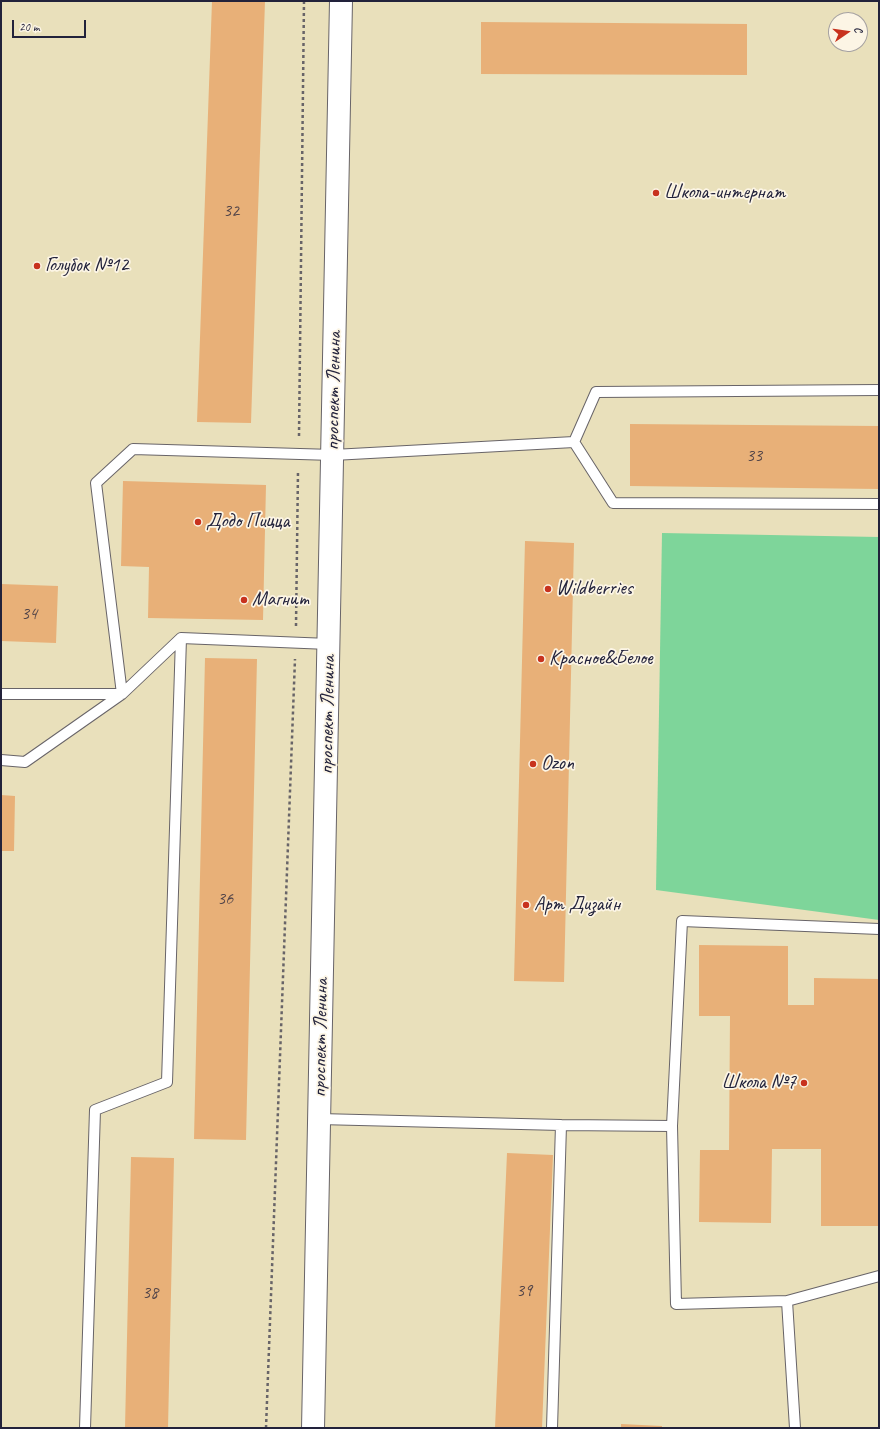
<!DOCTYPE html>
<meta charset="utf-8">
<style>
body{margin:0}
#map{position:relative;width:880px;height:1429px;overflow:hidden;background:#e9e0bb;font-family:Caveat,sans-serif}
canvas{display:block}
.frame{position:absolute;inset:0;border:2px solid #22223b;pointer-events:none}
.north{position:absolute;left:828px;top:12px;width:40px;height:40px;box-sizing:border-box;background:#fcf5e5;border:1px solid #a5a1a1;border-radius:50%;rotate:77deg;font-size:11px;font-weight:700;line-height:16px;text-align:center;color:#22223b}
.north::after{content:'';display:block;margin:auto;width:14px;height:18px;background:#c8321e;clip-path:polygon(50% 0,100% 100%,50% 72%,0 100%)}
.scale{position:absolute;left:12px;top:20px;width:74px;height:18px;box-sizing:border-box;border:2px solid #22223b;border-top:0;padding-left:5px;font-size:12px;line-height:14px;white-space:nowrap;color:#22223b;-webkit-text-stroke:3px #fcf5e5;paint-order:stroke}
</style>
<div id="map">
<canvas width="880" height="1429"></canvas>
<div class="frame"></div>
<div class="north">С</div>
<div class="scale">20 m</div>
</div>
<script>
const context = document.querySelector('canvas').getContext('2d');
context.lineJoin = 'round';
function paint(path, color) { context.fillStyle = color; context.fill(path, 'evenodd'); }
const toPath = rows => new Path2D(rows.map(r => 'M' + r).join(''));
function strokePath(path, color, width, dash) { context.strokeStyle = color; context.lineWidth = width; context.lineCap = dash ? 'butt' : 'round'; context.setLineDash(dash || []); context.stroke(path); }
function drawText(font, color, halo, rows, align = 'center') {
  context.font = font + ' Caveat,sans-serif'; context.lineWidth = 3.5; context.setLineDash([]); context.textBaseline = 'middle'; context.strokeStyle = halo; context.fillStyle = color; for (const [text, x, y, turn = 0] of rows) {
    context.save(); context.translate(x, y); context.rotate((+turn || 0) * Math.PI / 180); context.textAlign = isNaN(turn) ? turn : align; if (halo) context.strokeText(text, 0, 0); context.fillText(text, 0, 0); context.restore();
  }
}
paint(toPath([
 [662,533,879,537,879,920,656,890]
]), '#7ed59a');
paint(toPath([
 [212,1,265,1,251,423,197,422],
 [481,22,747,24,747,75,481,74],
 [630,424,879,426,879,489,630,486],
 [123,481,266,485,263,620,148,618,149,567,121,566],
 [525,541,574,543,564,982,514,981],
 [1,584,58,586,56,643,1,641],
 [205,658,257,659,246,1140,194,1139],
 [1,795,15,796,14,851,1,851],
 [699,945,788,946,788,1005,814,1005,814,978,879,979,879,1226,821,1226,821,1149,772,1149,771,1223,699,1222,700,1150,729,1150,730,1016,699,1016],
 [507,1153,553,1155,542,1428,495,1428],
 [131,1157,174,1158,168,1428,125,1428],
 [621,1424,662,1426,662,1428,621,1428]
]), '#e8b078');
const service = toPath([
 [574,442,613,503,879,504],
 [574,442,596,392,879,390],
 [329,644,181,638,122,694,96,483,133,449,333,455,574,442],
 [1,694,122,694],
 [1,760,25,762,122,694],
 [879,929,682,921,672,1126,676,1304,787,1301,879,1276],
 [319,1119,561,1125,672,1126],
 [787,1301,795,1428],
 [85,1428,95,1110,167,1082,181,638],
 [552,1428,561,1125]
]);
const tertiary = toPath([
 [313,1428,341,1]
]);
strokePath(service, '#686468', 12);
strokePath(tertiary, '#686468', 24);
strokePath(toPath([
 [299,436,304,1],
 [296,626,298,471],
 [266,1428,295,659]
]), '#686468', 2.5, [3, 3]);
strokePath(service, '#fff', 10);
strokePath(tertiary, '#fff', 22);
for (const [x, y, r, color] of [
 [656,193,4,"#c8321e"],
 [37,266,4,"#c8321e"],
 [198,522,4,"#c8321e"],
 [548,589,4,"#c8321e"],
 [244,600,4,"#c8321e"],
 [541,659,4,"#c8321e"],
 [533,764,4,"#c8321e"],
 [526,905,4,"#c8321e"],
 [804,1083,4,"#c8321e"]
]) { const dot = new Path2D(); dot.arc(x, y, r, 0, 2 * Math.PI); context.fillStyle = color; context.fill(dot); strokePath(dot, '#fcf5e5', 1.5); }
drawText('18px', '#54464a', null, [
 ["32",231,211],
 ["33",754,456],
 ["34",29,614],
 ["36",225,899],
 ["39",524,1291],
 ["38",150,1293]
]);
drawText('20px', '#22223b', '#fcf5e5', [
 ["Школа-интернат",664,193],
 ["Голубок №12",45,266],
 ["Додо Пицца",206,522],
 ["Wildberries",556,589],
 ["Магнит",252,600],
 ["Красное&Белое",549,659],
 ["Ozon",541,764],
 ["Арт Дизайн",534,905],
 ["Школа №7",796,1083,"right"]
], 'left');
drawText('20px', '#22223b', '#fcf5e5', [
 ["проспект Ленина",334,391,-89],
 ["проспект Ленина",328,715,-89],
 ["проспект Ленина",321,1038,-89]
]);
</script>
